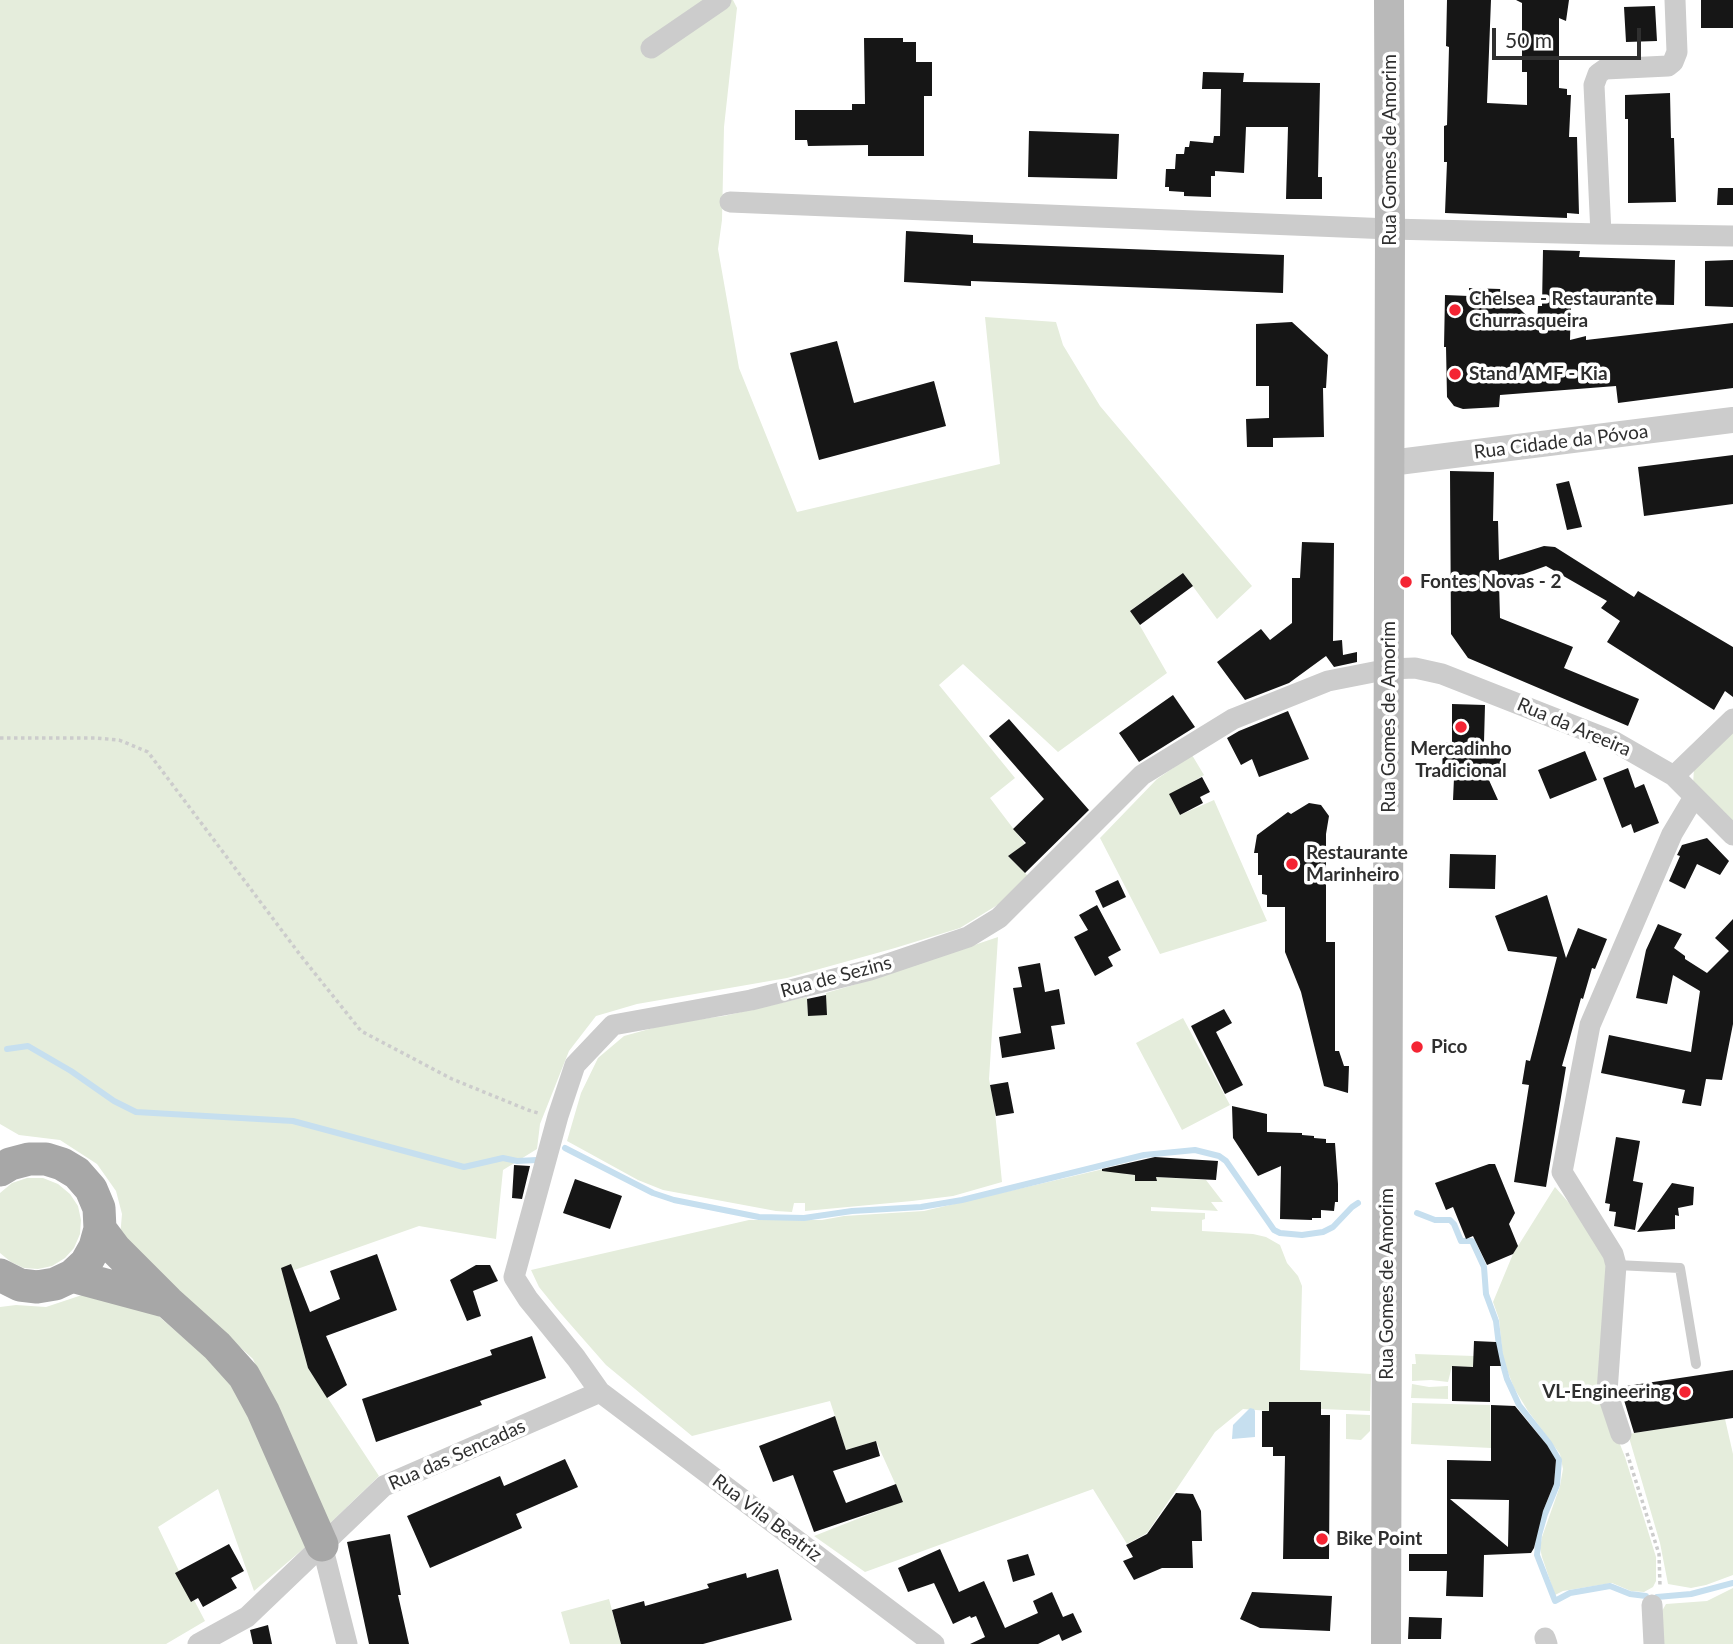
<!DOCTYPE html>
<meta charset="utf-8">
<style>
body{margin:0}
#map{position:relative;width:1733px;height:1644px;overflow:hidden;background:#fff;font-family:Lato,sans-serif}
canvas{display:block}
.scale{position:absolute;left:1492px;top:28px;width:149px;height:32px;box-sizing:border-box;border:4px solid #2f2f2f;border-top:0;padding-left:9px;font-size:21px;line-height:24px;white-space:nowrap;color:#2f2f2f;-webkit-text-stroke:5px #fff;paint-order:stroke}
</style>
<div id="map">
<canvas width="1733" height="1644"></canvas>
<div class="scale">50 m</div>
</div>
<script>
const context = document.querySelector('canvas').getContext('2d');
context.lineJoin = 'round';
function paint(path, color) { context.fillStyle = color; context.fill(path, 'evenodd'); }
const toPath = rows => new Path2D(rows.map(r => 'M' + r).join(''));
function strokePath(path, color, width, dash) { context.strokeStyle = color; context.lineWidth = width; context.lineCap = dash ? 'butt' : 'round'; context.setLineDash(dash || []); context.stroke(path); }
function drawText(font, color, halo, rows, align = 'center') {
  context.font = font + ' Lato,sans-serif'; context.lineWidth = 7; context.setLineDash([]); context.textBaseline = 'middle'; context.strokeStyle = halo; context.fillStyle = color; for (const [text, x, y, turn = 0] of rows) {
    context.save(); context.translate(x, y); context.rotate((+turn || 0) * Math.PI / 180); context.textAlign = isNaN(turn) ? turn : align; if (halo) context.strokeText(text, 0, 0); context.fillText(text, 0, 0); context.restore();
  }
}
paint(toPath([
 [0,0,733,0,737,8,724,127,722,220,718,249,739,368,797,512,1000,464,985,317,1056,322,1063,345,1100,406,1252,586,1217,619,1183,573,1131,610,1167,673,1058,752,963,664,939,685,1015,778,990,798,1025,844,1008,856,1029,877,1004,901,960,928,895,948,787,978,637,1004,596,1016,569,1051,540,1124,537,1149,503,1170,496,1239,419,1226,283,1274,308,1368,379,1476,324,1529,253,1359,120,1237,122,1214,116,1191,97,1164,60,1140,19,1135,0,1124],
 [1733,730,1733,822,1693,785,1694,768],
 [1192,755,1204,775,1170,795,1180,815,1214,800,1267,921,1160,954,1100,838,1157,779],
 [998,937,989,1079,995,1112,1002,1182,953,1196,912,1201,805,1211,805,1203,794,1203,792,1212,776,1211,663,1190,638,1180,567,1141,581,1093,598,1058,624,1036,671,1023,724,1016,807,997,808,1015,826,1015,826,993,874,979],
 [1183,1018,1230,1105,1182,1130,1136,1043],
 [1125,1164,1125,1174,1135,1175,1136,1181,1157,1180,1156,1177,1206,1180,1223,1202,1211,1202,1218,1211,1151,1207,1151,1211,1205,1213,1205,1219,1202,1220,1202,1231,1253,1234,1266,1237,1280,1245,1287,1263,1298,1276,1302,1286,1300,1370,1371,1374,1370,1411,1321,1409,1321,1402,1270,1402,1269,1411,1243,1409,1215,1432,1147,1533,1127,1544,1093,1489,865,1572,814,1536,903,1501,876,1441,846,1450,830,1401,692,1436,606,1365,556,1308,539,1287,531,1270,749,1220,822,1220,844,1216,924,1211],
 [27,1178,43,1178,58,1184,70,1194,78,1206,81,1220,80,1234,74,1248,65,1258,52,1266,38,1269,24,1268,11,1262,0,1253,0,1193,12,1183],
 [1555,1187,1584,1220,1609,1264,1610,1419,1625,1457,1656,1557,1656,1581,1653,1587,1644,1592,1631,1591,1612,1583,1563,1591,1555,1595,1542,1557,1540,1548,1542,1537,1560,1486,1563,1469,1560,1454,1528,1411,1514,1388,1503,1359,1499,1319,1493,1302,1513,1254],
 [88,1293,156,1314,233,1380,309,1544,254,1591,218,1489,158,1527,179,1571,176,1573,192,1602,194,1600,205,1621,166,1644,0,1644,0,1307,16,1305,46,1307],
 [1415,1354,1474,1356,1473,1367,1452,1366,1448,1382,1431,1380,1412,1381,1412,1364,1416,1364],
 [1412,1384,1429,1387,1448,1386,1448,1399,1411,1398],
 [1412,1403,1490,1405,1491,1448,1411,1444],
 [1346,1414,1370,1415,1370,1431,1361,1440,1346,1439],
 [1725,1419,1733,1454,1733,1575,1706,1585,1691,1588,1668,1584,1660,1543,1628,1434],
 [1733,1588,1733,1644,1662,1644,1662,1611,1666,1604,1707,1601],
 [609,1599,621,1644,570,1644,561,1612]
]), '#e5eddc');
paint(toPath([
 [1250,1408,1254,1409,1255,1411,1255,1437,1232,1439,1233,1425]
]), '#c6dfef');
strokePath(toPath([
 [7,1049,28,1046,71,1071,114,1101,136,1112,293,1121,464,1167,503,1158,517,1161,537,1160],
 [565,1148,653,1193,674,1200,759,1217,804,1218,852,1211,921,1207,962,1200,1144,1155,1195,1150,1219,1156,1226,1161,1274,1230,1280,1233,1302,1235,1323,1232,1333,1227,1352,1207,1358,1203],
 [1417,1213,1435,1220,1450,1220,1454,1224,1461,1241,1472,1241,1484,1267,1486,1294,1496,1321,1500,1354,1507,1379,1519,1405,1549,1443,1559,1460,1557,1485,1545,1514,1539,1535,1537,1555,1555,1601,1570,1593,1610,1586,1630,1594,1646,1596],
 [1657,1597,1691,1594,1733,1583]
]), '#c6dfef', 6);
paint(toPath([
 [1447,0,1491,0,1487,103,1527,105,1527,72,1522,72,1522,3,1516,0,1569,0,1566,21,1559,18,1559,88,1567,89,1567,95,1571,95,1569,137,1577,137,1579,214,1567,213,1567,218,1445,213,1447,162,1444,162,1444,126,1447,125,1449,47,1446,46],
 [1701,0,1733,0,1733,28,1701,28],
 [1655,6,1657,41,1626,42,1624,7],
 [864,38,903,38,903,42,916,42,916,62,932,62,932,96,924,96,924,156,868,156,868,145,808,146,807,140,795,140,795,110,852,110,852,104,865,104],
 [1203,72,1244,73,1243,82,1320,83,1318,177,1322,177,1322,199,1286,199,1288,127,1246,127,1244,173,1215,171,1215,176,1211,176,1211,197,1184,196,1184,192,1169,191,1169,187,1165,187,1166,169,1175,169,1176,154,1184,154,1185,147,1189,147,1190,141,1213,143,1214,136,1220,136,1221,89,1202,89],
 [1670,93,1671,138,1674,138,1676,202,1628,203,1628,119,1625,119,1625,95],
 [1029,131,1119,134,1117,179,1028,177],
 [1718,188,1733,188,1733,205,1717,205],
 [906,231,973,235,973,243,1284,255,1283,293,971,281,971,286,904,282],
 [1543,250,1580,251,1579,257,1675,260,1674,305,1578,303,1578,306,1571,306,1570,340,1586,336,1586,340,1733,323,1733,388,1618,403,1616,386,1500,395,1499,407,1463,409,1454,406,1447,397,1446,347,1444,347,1445,295,1469,296,1469,288,1500,289,1537,326,1538,306,1542,306],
 [1733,260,1733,307,1705,306,1705,261],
 [1292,322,1328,355,1326,388,1323,388,1324,437,1273,438,1273,447,1247,447,1246,419,1269,418,1269,386,1256,386,1256,324],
 [837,341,854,403,934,381,946,426,819,460,790,353],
 [1733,455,1733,504,1644,516,1638,467],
 [1450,471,1494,472,1493,521,1498,521,1499,560,1544,546,1555,547,1634,597,1638,591,1733,647,1733,697,1725,691,1714,710,1607,642,1620,621,1601,608,1607,601,1546,566,1499,583,1500,618,1573,647,1564,668,1639,699,1628,726,1468,658,1451,634],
 [1569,481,1582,527,1567,530,1556,484],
 [1302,542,1334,543,1333,641,1342,640,1343,655,1357,652,1357,662,1334,667,1326,656,1289,683,1245,700,1217,662,1261,629,1270,640,1292,623,1292,578,1300,578],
 [1183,573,1193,586,1140,625,1130,611],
 [1173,695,1195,727,1139,762,1119,733],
 [1452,704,1485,705,1484,742,1494,742,1494,750,1501,750,1501,778,1488,778,1498,800,1453,800,1454,778,1442,778,1443,742,1452,742],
 [1288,711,1309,759,1259,777,1252,759,1241,765,1227,738,1239,731],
 [1009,719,1089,810,1025,873,1008,856,1026,843,1013,829,1044,799,989,736],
 [1585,751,1597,780,1550,799,1538,770],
 [1628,768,1635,788,1644,784,1659,823,1634,833,1631,824,1622,828,1603,778],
 [1202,777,1210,792,1200,797,1203,803,1180,815,1169,794],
 [1309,803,1321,805,1329,816,1326,834,1326,942,1335,942,1335,1051,1339,1051,1344,1066,1349,1066,1348,1093,1324,1086,1301,992,1285,952,1285,907,1267,907,1267,895,1262,894,1262,875,1258,875,1258,853,1254,853,1257,835,1288,812,1291,814],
 [1707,838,1729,861,1720,875,1697,864,1685,889,1669,881,1680,856,1677,855,1682,845],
 [1450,854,1496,855,1495,889,1449,888],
 [1118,880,1126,897,1103,908,1095,891],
 [1547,895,1566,958,1578,928,1607,939,1595,969,1592,968,1583,999,1581,998,1562,1066,1566,1067,1546,1187,1514,1182,1529,1085,1522,1084,1526,1060,1530,1061,1557,957,1508,951,1495,916],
 [1097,905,1121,950,1108,957,1113,966,1095,976,1074,937,1088,930,1079,915],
 [1733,919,1733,1024,1722,1080,1706,1079,1701,1106,1682,1103,1685,1090,1601,1073,1609,1035,1691,1052,1700,991,1673,975,1667,1004,1636,998,1646,950,1658,924,1682,934,1674,948,1685,956,1685,959,1707,973,1729,951,1715,938],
 [1040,963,1045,992,1059,989,1065,1024,1051,1026,1055,1049,1002,1058,999,1037,1021,1033,1013,988,1022,987,1018,967],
 [826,995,827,1015,808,1016,807,999],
 [1224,1009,1232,1023,1216,1032,1243,1085,1225,1094,1191,1026],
 [1008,1082,1014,1113,996,1116,990,1085],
 [1232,1106,1267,1114,1267,1132,1302,1133,1302,1135,1314,1136,1314,1138,1326,1139,1326,1143,1335,1143,1338,1184,1338,1202,1335,1202,1334,1211,1321,1210,1321,1218,1312,1218,1312,1220,1280,1219,1281,1166,1258,1176,1233,1138],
 [1616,1137,1640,1141,1633,1181,1643,1183,1635,1230,1614,1226,1616,1212,1609,1211,1610,1204,1605,1203],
 [1155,1157,1218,1161,1216,1180,1156,1177,1157,1181,1135,1181,1135,1175,1102,1171,1102,1169],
 [1489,1164,1495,1164,1515,1213,1509,1224,1518,1246,1513,1254,1487,1265,1473,1236,1466,1239,1453,1207,1446,1210,1435,1183],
 [514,1165,530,1166,522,1199,512,1198],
 [575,1179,622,1196,610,1229,563,1213],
 [1672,1183,1694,1187,1693,1205,1678,1208,1679,1216,1675,1215,1675,1229,1637,1232],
 [377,1254,397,1310,326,1336,347,1385,327,1398,308,1368,281,1268,291,1264,310,1312,340,1299,330,1271],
 [476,1265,490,1265,498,1281,473,1291,481,1316,467,1321,450,1280],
 [532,1336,546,1378,480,1401,482,1405,376,1442,362,1399,492,1355,490,1350],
 [1474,1341,1496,1342,1501,1366,1490,1366,1490,1402,1452,1401,1452,1366,1473,1367],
 [1733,1370,1733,1418,1634,1433,1620,1387],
 [1269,1402,1321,1402,1321,1415,1330,1415,1329,1559,1283,1559,1285,1456,1273,1456,1273,1447,1262,1447,1262,1411,1269,1411],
 [1491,1405,1515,1406,1547,1445,1556,1460,1554,1484,1543,1511,1534,1548,1531,1553,1484,1555,1483,1597,1446,1596,1447,1571,1409,1571,1409,1554,1447,1554,1447,1460,1491,1461],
 [1450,1499,1509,1500,1508,1547],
 [835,1416,846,1450,876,1441,880,1456,833,1471,846,1503,896,1484,903,1502,814,1532,793,1475,773,1482,759,1446],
 [565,1459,578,1487,516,1514,522,1528,430,1568,407,1516,500,1476,504,1486],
 [1176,1493,1193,1494,1201,1511,1202,1541,1192,1541,1193,1568,1162,1568,1134,1580,1123,1561,1133,1557,1126,1545,1147,1534],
 [390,1534,401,1595,398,1595,409,1644,369,1644,347,1542],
 [229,1544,244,1571,231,1578,237,1588,203,1607,198,1598,191,1602,175,1573],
 [940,1549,959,1592,984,1581,1005,1628,1038,1613,1033,1601,1052,1592,1063,1617,1073,1613,1082,1632,1062,1641,1059,1634,1038,1644,970,1644,985,1637,976,1616,971,1618,970,1616,953,1624,934,1583,908,1592,898,1568],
 [1028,1554,1035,1575,1013,1582,1007,1560],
 [778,1569,792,1620,703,1644,621,1644,612,1610,644,1601,645,1606,709,1588,707,1584,746,1573,747,1578],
 [1252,1592,1332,1596,1330,1631,1260,1628,1240,1619],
 [1409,1617,1442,1618,1441,1639,1408,1639],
 [268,1625,272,1644,253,1644,250,1630]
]), '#161616');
strokePath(toPath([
 [0,738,95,738,119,740,148,752,301,956,361,1031,452,1079,528,1110,538,1113],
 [1627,1453,1659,1554,1660,1586]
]), '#ccc', 3.5, [3.5, 3.5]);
strokePath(toPath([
 [1616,1265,1680,1268,1696,1364]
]), '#ccc', 10);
strokePath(toPath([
 [651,48,721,0],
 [730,202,1390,229,1601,234,1594,85,1598,74,1605,69,1668,66,1673,62,1677,52,1675,0],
 [1601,234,1733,236],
 [1674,776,1733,719],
 [1621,1434,1607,1392,1616,1265,1613,1254,1562,1172,1590,1025,1672,834,1694,797],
 [322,1545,347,1644],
 [1652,1605,1654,1644],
 [1545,1638,1547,1644],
 [198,1644,247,1617,384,1486,600,1392],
 [934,1644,600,1392,576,1358,528,1299,514,1277,558,1116,575,1065,613,1025,751,1000,870,970,968,937,999,918,1142,775,1233,719,1328,681,1389,669,1415,668,1442,674,1615,742,1674,776,1733,835]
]), '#ccc', 21);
strokePath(toPath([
 [1390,463,1733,420]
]), '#ccc', 26);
strokePath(toPath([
 [1386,1644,1390,229,1389,0]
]), '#b9b9b9', 30);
strokePath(toPath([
 [0,1170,10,1164,29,1159,46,1159,62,1164,77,1173,91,1189,99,1208,100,1229,95,1247,86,1263,72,1276,55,1284,37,1287,20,1285,0,1275],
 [100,1229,115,1249,168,1302,217,1346,244,1376,263,1411,322,1545],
 [72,1276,165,1301]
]), '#a7a7a7', 33);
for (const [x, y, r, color] of [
 [1455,310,7,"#f42433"],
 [1455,374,7,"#f42433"],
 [1406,582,7,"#f42433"],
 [1461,727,7,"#f42433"],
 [1292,864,7,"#f42433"],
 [1417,1047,7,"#f42433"],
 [1685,1392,7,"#f42433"],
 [1322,1539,7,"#f42433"]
]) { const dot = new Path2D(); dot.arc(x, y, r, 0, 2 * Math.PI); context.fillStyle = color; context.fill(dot); strokePath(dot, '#fff', 2.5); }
drawText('19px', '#2f2f2f', '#fff', [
 ["Rua Gomes de Amorim",1390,150,-90],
 ["Rua Cidade da Póvoa",1561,442,-7],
 ["Rua Gomes de Amorim",1389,717,-90],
 ["Rua da Areeira",1574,727,23],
 ["Rua de Sezins",836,977,-15],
 ["Rua Gomes de Amorim",1387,1284,-90],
 ["Rua das Sencadas",457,1455,-24],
 ["Rua Vila Beatriz",767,1518,37]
]);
drawText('bold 19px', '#2f2f2f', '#fff', [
 ["Chelsea - Restaurante",1469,299],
 ["Churrasqueira",1469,321],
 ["Stand AMF - Kia",1469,374],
 ["Fontes Novas - 2",1420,582],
 ["Mercadinho",1461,749,"center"],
 ["Tradicional",1461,771,"center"],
 ["Restaurante",1306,853],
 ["Marinheiro",1306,875],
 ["Pico",1431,1047],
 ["VL-Engineering",1671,1392,"right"],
 ["Bike Point",1336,1539]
], 'left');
</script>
